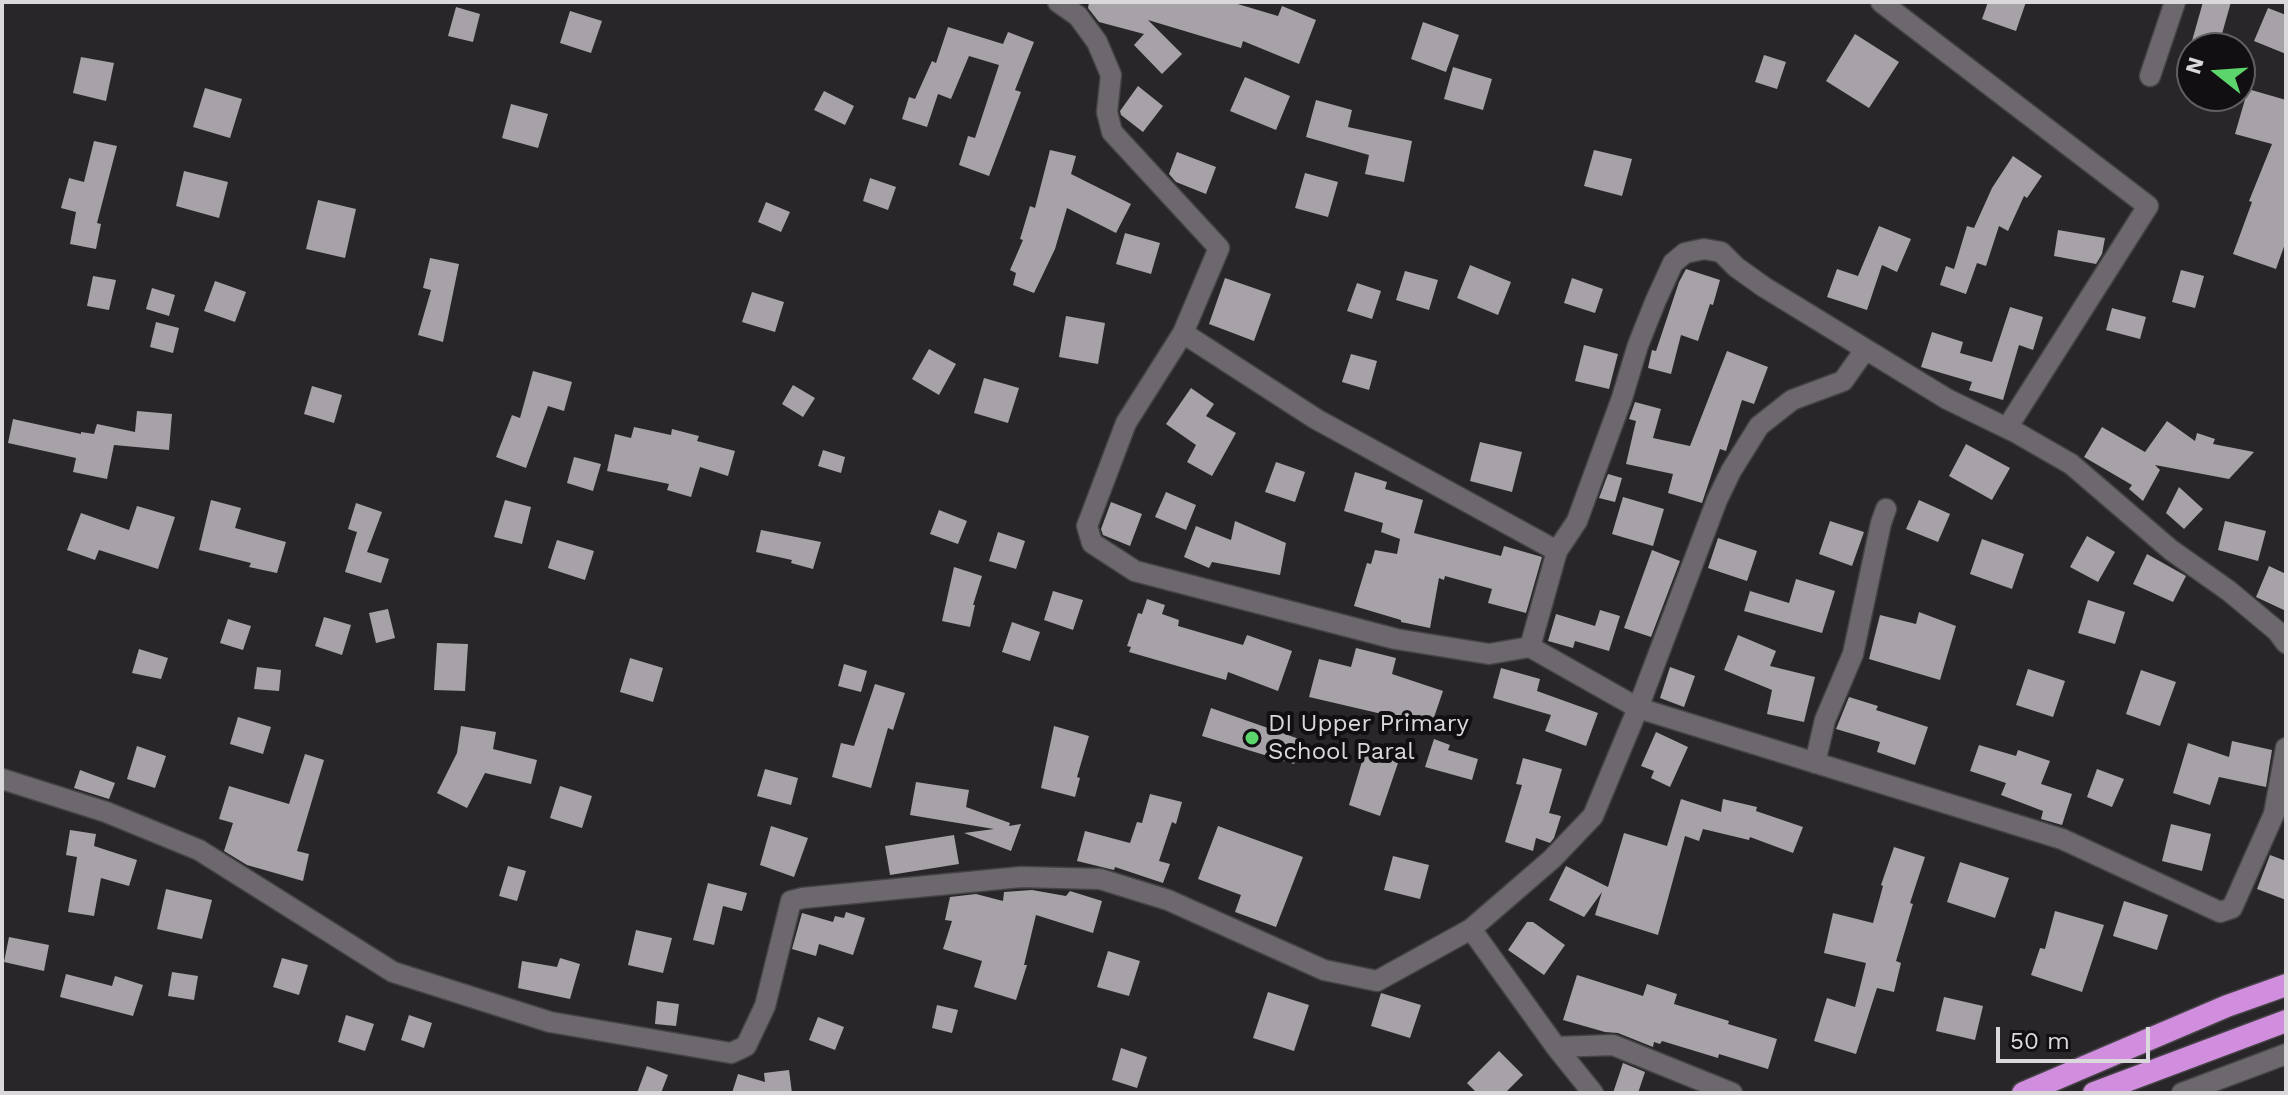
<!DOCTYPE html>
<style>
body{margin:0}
#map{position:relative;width:2288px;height:1095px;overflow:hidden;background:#29262a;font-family:"Work Sans",sans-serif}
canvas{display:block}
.frame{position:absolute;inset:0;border:4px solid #dbd8db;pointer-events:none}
.north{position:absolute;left:2176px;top:32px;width:80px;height:80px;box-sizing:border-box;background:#110f11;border:2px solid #625f62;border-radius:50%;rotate:287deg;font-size:22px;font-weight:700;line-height:32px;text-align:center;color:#dbd8db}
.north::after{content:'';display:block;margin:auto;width:28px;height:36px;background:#5cd56d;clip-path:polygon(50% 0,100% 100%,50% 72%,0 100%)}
.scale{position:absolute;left:1996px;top:1027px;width:154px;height:36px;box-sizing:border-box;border:4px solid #dbd8db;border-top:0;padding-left:10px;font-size:24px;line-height:28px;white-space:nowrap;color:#dbd8db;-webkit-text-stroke:6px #110f11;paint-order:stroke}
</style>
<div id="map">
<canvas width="2288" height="1095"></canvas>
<div class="frame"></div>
<div class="north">N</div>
<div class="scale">50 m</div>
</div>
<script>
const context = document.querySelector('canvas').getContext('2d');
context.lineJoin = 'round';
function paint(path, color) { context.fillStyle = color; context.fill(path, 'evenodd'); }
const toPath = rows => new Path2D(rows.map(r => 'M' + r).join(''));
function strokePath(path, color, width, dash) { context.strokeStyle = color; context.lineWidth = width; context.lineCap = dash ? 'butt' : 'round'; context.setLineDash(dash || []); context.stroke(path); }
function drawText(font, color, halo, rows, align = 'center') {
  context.font = font + ' "Work Sans",sans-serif'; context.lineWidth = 8; context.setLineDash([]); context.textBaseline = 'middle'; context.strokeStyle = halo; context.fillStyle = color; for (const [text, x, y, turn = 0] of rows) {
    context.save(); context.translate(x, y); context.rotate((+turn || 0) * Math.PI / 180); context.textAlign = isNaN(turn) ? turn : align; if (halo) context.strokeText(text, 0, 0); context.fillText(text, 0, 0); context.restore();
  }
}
paint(toPath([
 [1089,2,1231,2,1278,16,1282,6,1316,20,1299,64,1243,41,1241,48,1148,20,1182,54,1162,74,1134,45,1144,34,1099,22,1088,8],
 [1988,2,2026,2,2016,31,1982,19],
 [2203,2,2231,2,2218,48,2190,48],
 [456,7,480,14,473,42,448,36],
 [2268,8,2286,15,2286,54,2254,41],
 [570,11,602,21,591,53,560,43],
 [1423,22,1459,35,1446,72,1411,59],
 [948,27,1003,44,1008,32,1034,42,1015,90,1021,92,989,176,959,165,968,136,975,138,999,65,969,56,951,99,938,94,927,127,902,119,909,97,915,99,932,61,936,63],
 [1855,34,1899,62,1869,108,1826,81],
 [1764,55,1786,62,1777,89,1755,82],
 [81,57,114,63,106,101,73,93],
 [1453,67,1492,79,1483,110,1444,99],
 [1245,77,1290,96,1276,130,1230,111],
 [1138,86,1163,106,1143,132,1121,115,1120,111],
 [205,88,242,99,230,138,193,127],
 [2248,89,2286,100,2286,241,2276,269,2233,254,2252,202,2249,201,2272,144,2235,134],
 [824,91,854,106,845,125,814,110],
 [1316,100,1352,110,1348,127,1412,141,1404,182,1365,174,1369,155,1306,137],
 [511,104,548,114,538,148,502,138],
 [94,141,117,146,97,223,101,224,96,249,70,244,76,212,61,208,69,178,84,182],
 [1050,150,1076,156,1071,174,1131,204,1116,233,1067,208,1055,249,1034,293,1013,285,1016,273,1010,270,1023,240,1020,239,1030,206,1035,208],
 [1594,150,1632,159,1622,196,1584,186],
 [1177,152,1216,167,1206,194,1176,182,1169,174],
 [2013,156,2042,176,2027,198,2024,196,2008,231,1999,226,1986,266,1977,263,1966,294,1940,285,1946,266,1954,269,1967,226,1974,228,1992,188],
 [184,171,228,182,219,218,176,206],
 [1305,173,1338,182,1328,217,1295,208],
 [870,178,896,187,888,210,863,201],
 [318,200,356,209,345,258,306,249],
 [766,202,790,212,781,232,758,222],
 [1879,226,1911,239,1897,272,1882,265,1867,310,1827,297,1837,269,1858,276],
 [2058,230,2105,238,2102,254,2096,264,2054,256],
 [1125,233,1160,243,1151,274,1116,264],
 [430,258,459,264,443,342,418,335,431,290,423,288],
 [1470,265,1511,282,1498,315,1457,298],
 [1686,269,1720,280,1713,305,1710,304,1698,341,1681,335,1671,374,1648,368,1652,350,1656,351,1679,282],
 [2181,270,2204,276,2195,308,2172,302],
 [1405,271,1438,280,1429,310,1396,300],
 [93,276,116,280,109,310,87,306],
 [1225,278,1271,294,1254,341,1209,324],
 [1572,278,1603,289,1595,313,1564,303],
 [215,281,246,292,235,322,204,311],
 [1357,283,1381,291,1372,319,1347,311],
 [152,288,175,295,169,316,146,309],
 [752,292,784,302,775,332,742,322],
 [2010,307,2043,317,2033,350,2019,345,2003,400,1969,390,1972,382,1921,367,1932,332,1963,342,1960,353,1992,362],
 [2112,308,2146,317,2140,339,2106,330],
 [1066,316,1105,323,1098,364,1059,357],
 [156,322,179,328,173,353,150,347],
 [1584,345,1618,354,1609,389,1575,381],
 [929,349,956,364,939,395,912,379],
 [1727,351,1768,367,1754,404,1742,400,1726,451,1720,449,1702,503,1668,493,1673,474,1626,464,1636,421,1629,419,1635,402,1661,409,1653,438,1690,446],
 [1351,354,1377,361,1369,390,1342,382],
 [533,371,572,382,564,411,548,406,526,468,496,457,512,415,520,418],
 [984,378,1019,388,1008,423,974,413],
 [793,385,815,398,803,417,782,404],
 [312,386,342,395,334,423,304,414],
 [1191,388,1214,404,1206,416,1236,433,1212,476,1187,462,1196,445,1166,424],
 [137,411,172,414,169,450,114,445,107,479,73,472,76,458,8,443,13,419,81,434,81,432,94,434,97,424,135,432],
 [2167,421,2195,441,2197,433,2215,439,2213,444,2254,452,2229,479,2155,465,2160,470,2143,501,2129,489,2132,485,2084,457,2102,427,2145,452],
 [634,427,671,435,672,429,699,436,697,441,735,451,728,476,700,467,691,497,667,490,669,484,607,471,615,434,631,438],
 [1480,442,1522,452,1512,492,1470,481],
 [1966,444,2010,468,1992,500,1949,476],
 [823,450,845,457,841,473,818,466],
 [574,457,601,464,593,491,567,483],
 [1276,462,1305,472,1295,502,1265,492],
 [1355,472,1387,482,1385,489,1423,500,1414,533,1501,556,1504,546,1542,557,1526,613,1488,603,1492,589,1445,576,1444,580,1439,578,1430,628,1401,622,1401,620,1354,606,1367,563,1371,564,1375,550,1397,554,1400,539,1381,532,1383,523,1344,511],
 [1608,474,1622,478,1615,502,1599,498],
 [2179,487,2203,509,2184,529,2166,513],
 [1166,492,1196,505,1186,530,1155,517],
 [1623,497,1664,509,1653,546,1612,534],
 [211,500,241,508,235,528,286,542,277,573,249,567,251,563,199,550],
 [505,500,531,507,522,544,494,537],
 [1919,500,1950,514,1938,542,1906,529],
 [1111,502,1142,514,1130,546,1103,535,1101,529],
 [356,503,382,512,367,552,389,559,381,583,345,572,357,532,348,529],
 [137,506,175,517,158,569,99,550,95,560,67,550,81,513,129,530],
 [939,510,967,521,958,544,930,534],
 [1235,521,1286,543,1280,575,1212,562,1209,568,1184,557,1196,526,1231,540],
 [1830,521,1864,532,1852,566,1819,554],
 [2225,521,2266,531,2258,561,2218,550],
 [761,530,821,542,813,569,791,563,792,560,756,552],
 [998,532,1025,541,1016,569,989,561],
 [2087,536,2115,552,2098,582,2070,567],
 [1718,538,1757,551,1747,581,1708,568],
 [1982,539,2024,554,2012,589,1970,574],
 [557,540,594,551,585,580,548,568],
 [1652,550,1680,561,1651,637,1624,628],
 [2147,554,2186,576,2173,602,2133,584],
 [2269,566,2286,574,2286,611,2256,597],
 [954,567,982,576,973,605,975,605,970,627,942,621],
 [1796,579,1835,591,1822,633,1744,611,1750,591,1789,603],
 [1053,591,1083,600,1073,630,1044,620],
 [1147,599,1165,605,1162,614,1179,620,1178,626,1243,645,1247,635,1292,651,1278,691,1228,672,1226,680,1129,652,1131,647,1127,646,1138,613,1142,614],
 [2088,600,2125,612,2115,644,2078,633],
 [388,609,395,638,376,643,369,613],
 [1600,610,1620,616,1609,651,1575,641,1573,648,1548,641,1556,614,1595,626],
 [1919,612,1956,626,1940,680,1869,659,1880,615,1916,624],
 [324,617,351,625,342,655,315,646],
 [228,619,251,626,243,650,220,643],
 [1012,622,1040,632,1030,661,1002,652],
 [1738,635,1776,651,1770,666,1815,677,1804,722,1767,714,1772,690,1724,670],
 [437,643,468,644,465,691,434,690],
 [1356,648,1396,658,1392,674,1443,691,1430,729,1382,714,1309,697,1319,659,1351,667],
 [139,649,168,658,161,679,132,673],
 [630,658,663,668,653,702,620,692],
 [844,664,867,671,861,692,838,686],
 [257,667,281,670,279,691,254,689],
 [1670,667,1695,676,1684,707,1660,698],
 [1501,668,1540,679,1537,691,1598,713,1586,746,1545,731,1551,715,1493,698],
 [2028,669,2065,681,2053,717,2016,705],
 [2141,670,2176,682,2160,726,2126,714],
 [875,684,905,693,893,730,888,728,871,788,832,777,841,743,854,746],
 [1849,697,1878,706,1876,710,1928,727,1915,765,1877,752,1880,742,1836,729],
 [1211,708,1302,740,1294,764,1202,736],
 [238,717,271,727,263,754,230,744],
 [461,726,496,732,493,749,537,760,531,784,485,773,467,808,437,793,457,753],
 [1054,726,1089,736,1077,777,1080,778,1075,797,1041,788],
 [1656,732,1688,747,1670,787,1651,778,1654,771,1641,766],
 [1434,739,1450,745,1448,750,1478,759,1472,780,1425,767],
 [2232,741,2272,750,2266,787,2219,777,2210,805,2173,793,2188,743,2229,757],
 [1979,745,2016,756,2018,750,2050,761,2041,784,2072,794,2062,825,2041,819,2043,811,2001,795,2006,783,1970,771],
 [137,746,166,756,155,788,127,779],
 [1366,748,1398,763,1380,816,1349,805],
 [305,754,324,760,297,851,309,854,303,881,247,865,224,851,233,823,219,819,229,786,289,804],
 [1523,758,1562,769,1549,813,1561,816,1554,838,1550,843,1536,838,1533,851,1505,842,1522,785,1516,784],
 [765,769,798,778,791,805,757,796],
 [2097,769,2124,779,2112,807,2087,797],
 [80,770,115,783,109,799,74,788],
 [916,782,969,790,966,807,1010,823,1009,826,1021,824,1011,851,964,833,994,829,910,815],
 [560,786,592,796,582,828,550,818],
 [1150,794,1182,802,1176,824,1172,822,1159,861,1170,864,1163,883,1115,867,1114,870,1077,861,1085,831,1130,843,1137,822,1142,823],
 [1681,799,1721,812,1723,799,1757,807,1756,811,1803,827,1793,853,1750,837,1749,840,1703,829,1699,841,1685,836,1658,935,1595,915,1602,892,1584,917,1549,900,1566,866,1608,887,1624,833,1667,846],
 [2171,824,2211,834,2202,871,2162,861],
 [771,826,808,838,794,877,760,865],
 [1218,826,1303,857,1276,927,1235,912,1241,895,1198,879],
 [70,830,96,834,94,846,137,860,129,886,101,878,94,916,68,912,77,857,66,855],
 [954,835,959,864,890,875,885,846],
 [1894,847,1925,857,1910,903,1913,904,1896,961,1901,963,1894,992,1877,988,1856,1054,1814,1041,1827,998,1855,1007,1866,963,1824,953,1833,913,1873,923,1883,886,1881,885],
 [2270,855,2286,861,2286,900,2257,889],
 [1393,856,1429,865,1420,899,1384,890],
 [1960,862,2009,878,1995,918,1947,902],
 [508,866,526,871,517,901,499,896],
 [708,883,747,893,742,911,723,906,714,945,693,940],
 [166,889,212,900,202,939,157,929],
 [1032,890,1066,896,1070,891,1102,901,1093,933,1036,915,1024,965,1027,965,1016,1000,974,987,982,961,943,949,952,921,945,920,950,897,976,894,1003,901,1004,892],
 [2124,901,2168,915,2157,950,2113,936],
 [2055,911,2104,925,2082,992,2031,975,2040,948,2045,949],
 [846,912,865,918,853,955,819,944,816,956,792,949,802,913,833,922,835,916,844,918],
 [1527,922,1533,922,1565,945,1544,975,1508,950],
 [636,930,672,938,663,973,628,965],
 [9,937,49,945,44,971,4,962],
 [1108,951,1140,961,1129,996,1097,987],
 [282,958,308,965,299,995,273,987],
 [560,958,580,964,570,999,518,988,522,961,557,967],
 [172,972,198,976,194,1000,168,996],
 [66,974,112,986,115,976,143,985,133,1016,60,997],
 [1577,975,1643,996,1647,984,1677,994,1674,1004,1729,1021,1728,1024,1777,1039,1768,1069,1719,1054,1718,1058,1662,1041,1660,1044,1654,1042,1653,1047,1618,1033,1605,1032,1563,1020],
 [1268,992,1309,1005,1294,1051,1253,1038],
 [1381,993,1421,1005,1410,1038,1371,1026],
 [1944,997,1983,1006,1975,1040,1936,1031],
 [657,1001,679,1004,676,1026,655,1024],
 [937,1005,958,1010,952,1033,932,1028],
 [346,1015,374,1024,365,1051,338,1042],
 [409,1015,432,1023,424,1048,401,1040],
 [818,1017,844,1027,835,1050,809,1040],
 [1121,1048,1147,1057,1137,1088,1112,1080],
 [1499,1051,1523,1075,1505,1093,1477,1093,1467,1083],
 [1623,1063,1645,1072,1638,1093,1613,1093],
 [647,1066,668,1075,661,1093,637,1093],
 [789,1070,792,1093,732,1093,738,1074,765,1082,764,1073]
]), '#a7a2a8');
const minor = toPath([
 [1058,2,1078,16,1097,42,1111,75,1107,112,1112,132,1219,248,1183,333,1126,423,1087,526,1092,543,1135,571,1396,639,1489,654,1530,647,1638,708,2062,839,2220,912,2232,908,2274,814,2286,748],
 [1881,2,2148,206,2007,428],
 [2150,76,2175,2],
 [1183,333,1316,419,1557,551],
 [1530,647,1557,551,1577,521,1622,398,1638,345,1656,300,1673,263,1685,253,1704,249,1721,252,1736,267,1764,287,1947,399,2017,433,2071,464,2171,550,2229,591,2277,631,2286,643],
 [1815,763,1825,720,1853,654,1881,523,1886,509],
 [2,779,106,812,199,850,393,972,550,1022,731,1053,746,1046,765,1006,791,901,803,898,1021,877,1100,879,1168,900,1324,970,1377,981,1471,929,1552,859,1593,816,1638,708,1717,500,1731,471,1759,426,1792,400,1843,381,1865,350],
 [1471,929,1556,1047,1593,1093],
 [1556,1047,1613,1045,1732,1093]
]);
const tertiary = toPath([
 [2182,1093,2286,1054]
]);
const trunk = toPath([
 [2023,1093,2227,1006,2286,985],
 [2094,1093,2286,1021]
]);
strokePath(minor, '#464347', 23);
strokePath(tertiary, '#464347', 23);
strokePath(trunk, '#464347', 25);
strokePath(minor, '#6d686e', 20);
strokePath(tertiary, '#6d686e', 20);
strokePath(trunk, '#d18edf', 22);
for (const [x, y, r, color] of [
 [1252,738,8,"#5cd56d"]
]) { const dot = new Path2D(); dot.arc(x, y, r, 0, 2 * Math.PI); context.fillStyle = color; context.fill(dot); strokePath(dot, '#110f11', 3); }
drawText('24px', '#dbd8db', '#110f11', [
 ["DI Upper Primary",1268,724],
 ["School Paral",1268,752]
], 'left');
</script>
